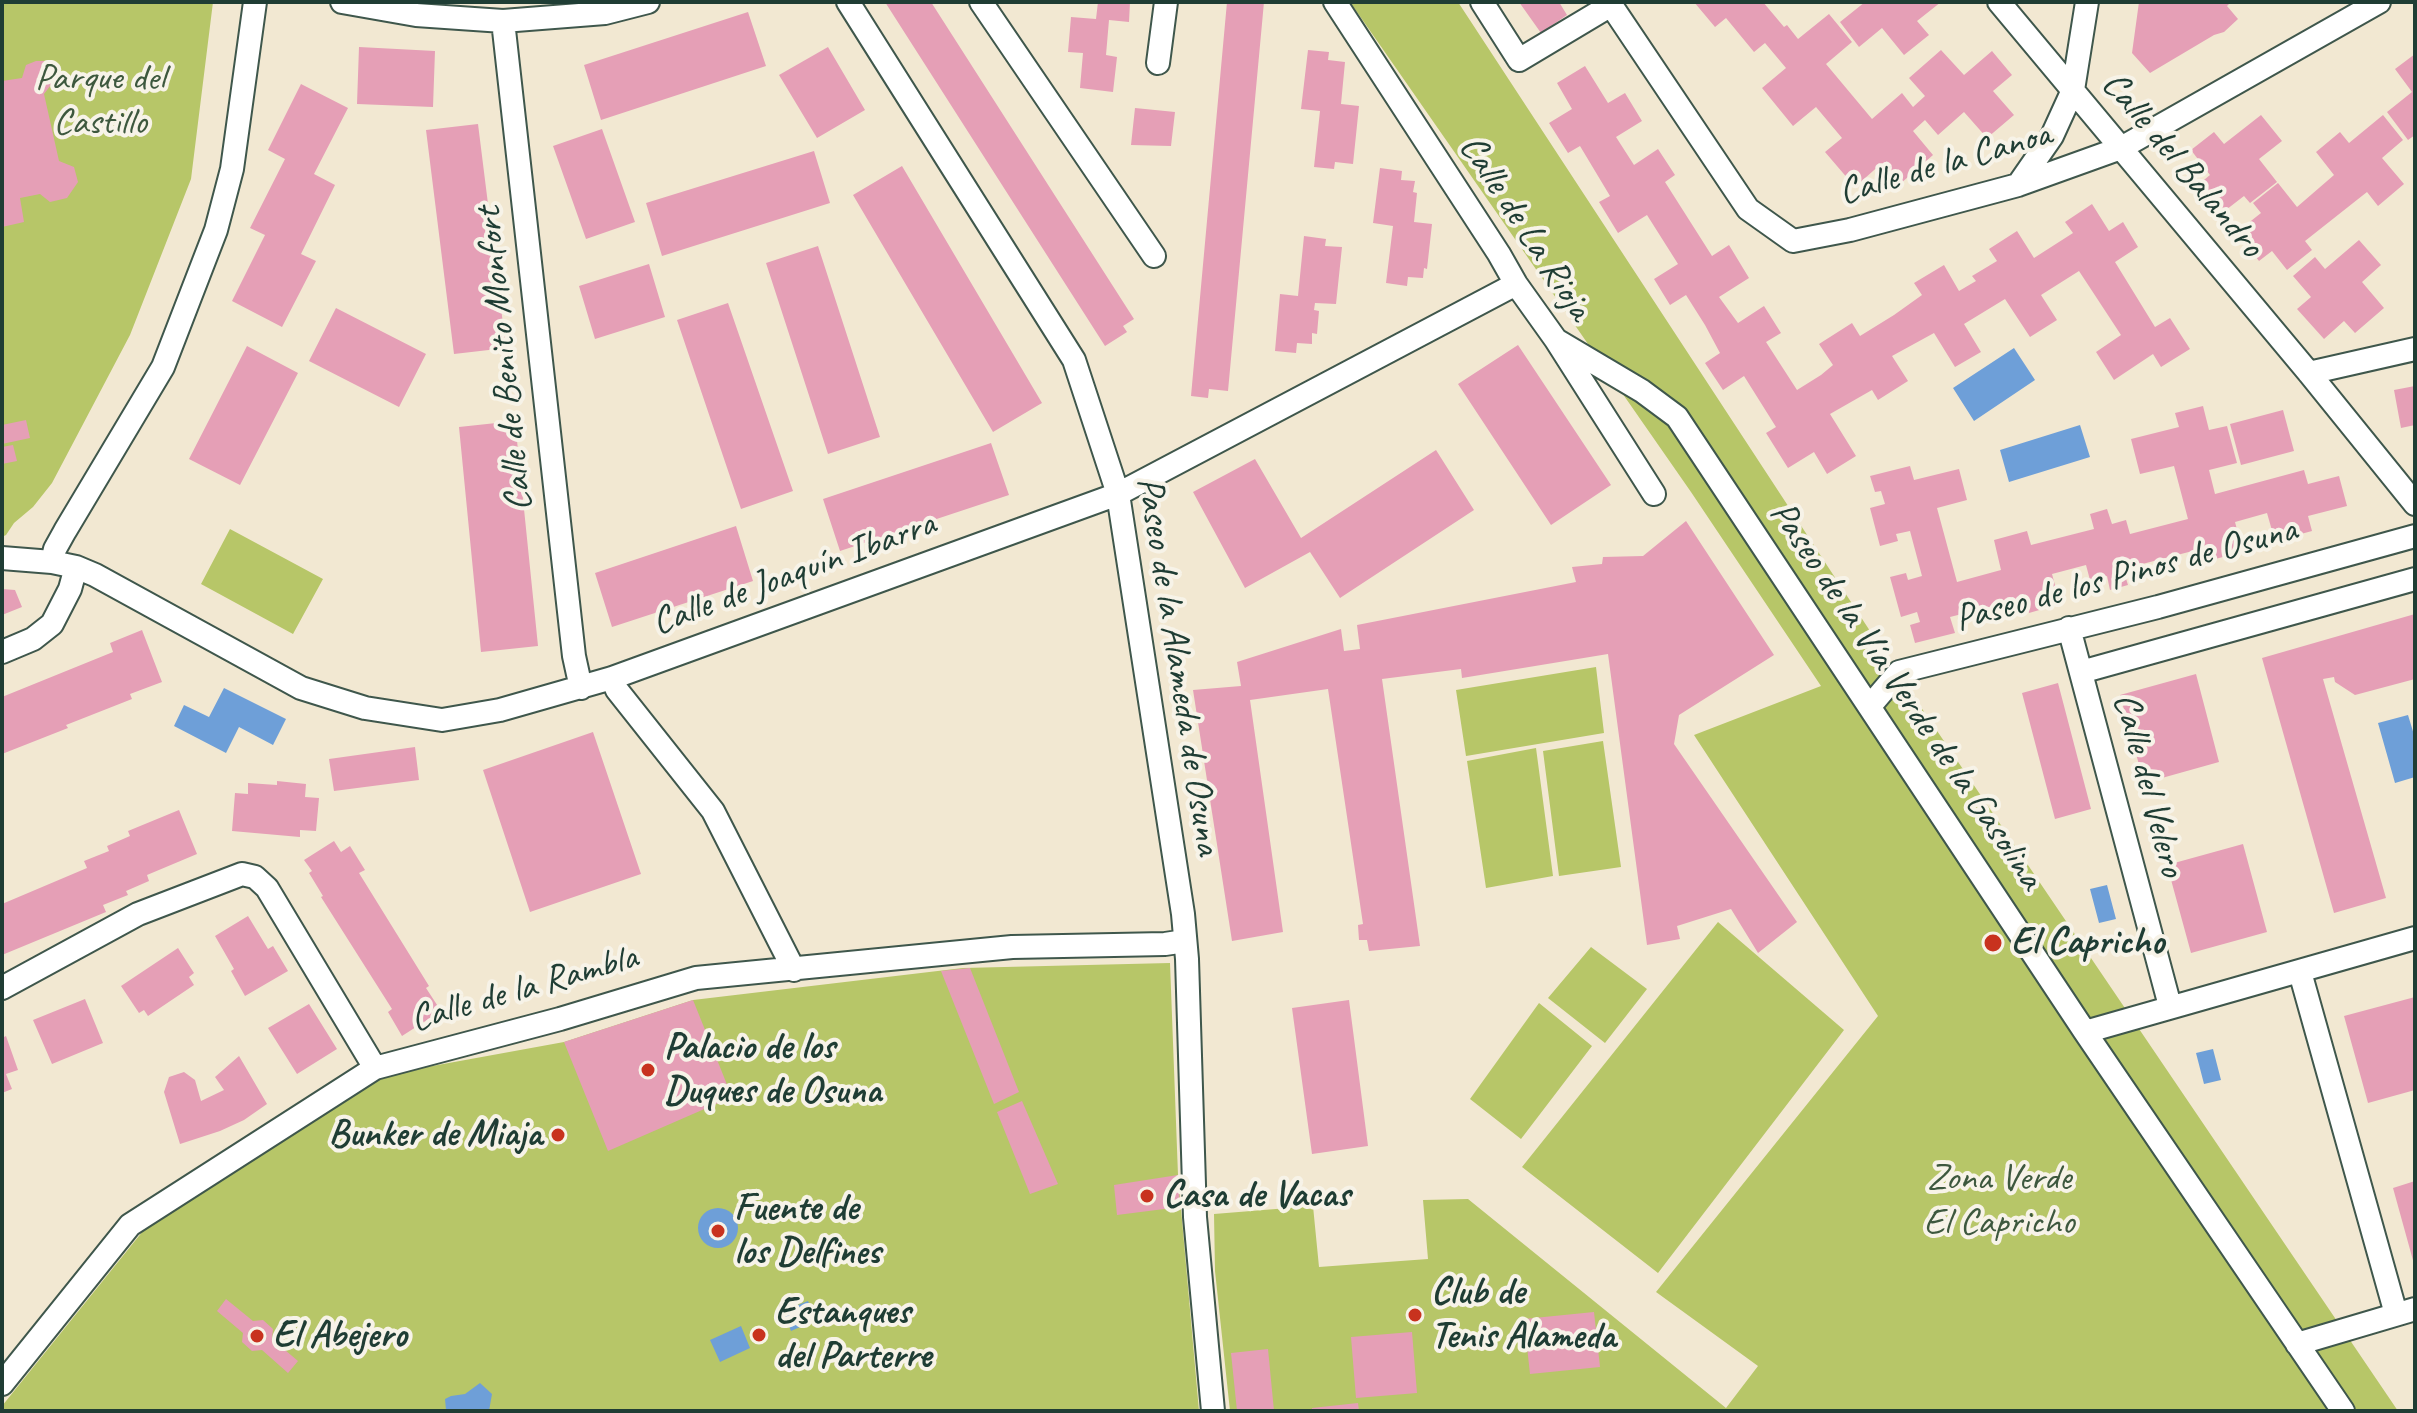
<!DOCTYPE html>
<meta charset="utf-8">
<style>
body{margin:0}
#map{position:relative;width:2417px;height:1413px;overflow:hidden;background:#f2e8d2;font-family:Caveat,sans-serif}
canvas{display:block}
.frame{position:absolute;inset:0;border:4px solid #1f3d34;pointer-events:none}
</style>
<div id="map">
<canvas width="2417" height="1413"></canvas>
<div class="frame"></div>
</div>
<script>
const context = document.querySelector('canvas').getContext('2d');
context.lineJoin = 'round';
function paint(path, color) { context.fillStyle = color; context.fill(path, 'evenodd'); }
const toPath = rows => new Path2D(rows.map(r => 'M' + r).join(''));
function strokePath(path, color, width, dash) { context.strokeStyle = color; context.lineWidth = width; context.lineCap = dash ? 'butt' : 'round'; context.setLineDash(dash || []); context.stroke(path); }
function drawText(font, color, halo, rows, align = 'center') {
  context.font = font + ' Caveat,sans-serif'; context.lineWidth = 8; context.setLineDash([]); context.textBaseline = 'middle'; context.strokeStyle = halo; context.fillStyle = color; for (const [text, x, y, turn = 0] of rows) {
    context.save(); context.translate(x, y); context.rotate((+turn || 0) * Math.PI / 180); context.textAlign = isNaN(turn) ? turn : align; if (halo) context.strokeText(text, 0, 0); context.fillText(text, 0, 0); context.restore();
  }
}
paint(toPath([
 [2,2,213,2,191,179,130,335,52,483,33,507,14,523,6,535,2,537],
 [1350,2,1458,2,1889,660,2398,1411,1230,1411,1215,1271,1214,1214,1313,1206,1319,1267,1428,1259,1423,1200,1468,1199,1726,1408,1758,1366,1656,1292,1878,1016,1694,735,1821,686,1691,492],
 [230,529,323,579,293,634,201,584],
 [1596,667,1604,733,1466,756,1456,690],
 [1603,741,1621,867,1559,876,1543,751],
 [1536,748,1553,876,1486,888,1467,761],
 [1718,922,1844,1030,1658,1273,1522,1167],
 [1591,947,1647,989,1605,1043,1548,998],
 [1170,963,1178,1175,1199,1411,2,1411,2,1406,151,1221,372,1077,564,1042,693,1000,963,968],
 [1539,1003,1592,1046,1521,1139,1470,1099]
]), '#b7c668');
paint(toPath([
 [2014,348,2035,380,1974,421,1953,388],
 [2080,425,2090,457,2009,482,2000,450],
 [224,688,286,719,273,745,239,727,226,753,174,726,184,705,209,717],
 [2408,715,2415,738,2415,777,2395,783,2378,723],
 [2107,885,2116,919,2099,923,2090,889],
 [2213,1049,2221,1080,2204,1084,2196,1053],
 '698 1228a20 20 0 1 1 40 0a20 20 0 1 1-40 0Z',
 [808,1301,816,1320,791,1331,783,1311],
 [741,1326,750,1348,720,1362,710,1340],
 [480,1383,492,1394,489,1411,446,1410,445,1399,451,1396,465,1394]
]), '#6e9fd8');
paint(toPath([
 [885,2,931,2,1134,319,1123,326,1127,332,1105,346],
 [1098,2,1130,2,1129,22,1109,20,1106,55,1117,57,1113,92,1080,88,1083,53,1068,52,1071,17,1096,19],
 [1227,2,1264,2,1228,391,1209,389,1208,398,1191,396],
 [1519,2,1559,2,1567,15,1541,33],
 [1694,2,1763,2,1784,27,1787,25,1798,39,1829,14,1852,42,1826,64,1872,119,1902,93,1913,107,1925,96,1909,78,1941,50,1964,75,1992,51,2012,75,1993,91,2014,115,1987,138,1964,112,1938,135,1925,120,1913,131,1933,155,1900,184,1882,163,1855,187,1825,152,1842,138,1816,107,1793,126,1762,88,1786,68,1765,43,1754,52,1726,18,1715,27],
 [1865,2,1941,2,1917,21,1929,35,1904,55,1882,28,1859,47,1840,22],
 [2139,2,2231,2,2227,6,2238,19,2224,32,2214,35,2150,73,2132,53],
 [748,12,766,66,601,120,584,65],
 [359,47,435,51,433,107,357,104],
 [828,47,865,110,817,138,779,75],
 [1308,50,1329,52,1328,60,1345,62,1341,104,1359,106,1353,164,1335,162,1334,169,1314,167,1320,111,1301,109],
 [2415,54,2415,135,2408,140,2387,112,2412,92,2395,69],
 [36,61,48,61,54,69,54,81,44,94,59,161,74,167,78,182,67,198,50,202,40,194,20,198,24,222,2,227,2,81,22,78,26,65],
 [1585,66,1608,103,1625,93,1642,121,1616,137,1634,165,1658,149,1675,175,1665,182,1712,256,1729,245,1749,278,1719,297,1738,323,1764,306,1781,333,1766,342,1797,390,1821,375,1833,365,1819,344,1852,323,1860,336,1894,315,1922,295,1914,283,1944,265,1959,291,1976,281,1972,276,1997,261,1989,249,2017,231,2034,258,2073,233,2065,222,2092,204,2109,231,2123,222,2138,247,2115,262,2155,327,2170,318,2190,349,2161,367,2153,354,2114,380,2096,352,2121,335,2079,271,2041,295,2057,320,2030,337,2005,299,1964,324,1981,352,1955,367,1934,333,1892,356,1908,381,1878,400,1872,390,1830,414,1856,456,1827,474,1814,452,1788,468,1766,433,1776,427,1744,376,1723,390,1705,363,1720,353,1705,325,1686,295,1670,305,1654,279,1678,264,1647,215,1618,233,1599,202,1610,196,1580,146,1568,153,1549,123,1572,109,1557,83],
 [301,84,348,108,314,174,335,185,301,254,316,261,282,327,232,301,265,235,250,228,285,159,268,150],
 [1135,108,1175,112,1171,146,1131,145],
 [2261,115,2282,141,2259,159,2277,182,2250,203,2244,196,2222,213,2199,184,2210,175,2191,150,2214,132,2224,144],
 [2383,115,2403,140,2382,158,2404,184,2378,206,2367,192,2305,241,2312,250,2287,270,2272,251,2259,261,2237,232,2261,213,2253,203,2278,183,2297,207,2334,175,2316,152,2340,132,2349,143],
 [478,124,506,348,454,354,426,130],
 [602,129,635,222,586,239,553,146],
 [814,151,830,203,662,256,646,203],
 [902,166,1042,403,993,432,853,195],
 [1380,168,1402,171,1401,180,1415,181,1413,192,1417,193,1414,222,1432,224,1427,269,1424,268,1423,278,1408,277,1407,286,1386,283,1393,226,1373,223],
 [1304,236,1326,239,1325,246,1342,247,1336,304,1315,303,1314,310,1319,311,1317,334,1312,333,1312,344,1297,343,1296,353,1275,351,1280,294,1298,296],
 [2359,240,2381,265,2362,282,2384,308,2355,333,2344,321,2324,339,2297,309,2311,297,2293,276,2315,257,2325,269],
 [818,246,880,437,828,454,766,263],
 [649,264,665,317,595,339,579,286],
 [728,303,793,491,741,509,677,320],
 [336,308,426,354,399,407,309,361],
 [1518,345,1611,485,1551,525,1458,384],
 [247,346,298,373,240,485,189,459],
 [2415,386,2415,425,2401,428,2394,390],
 [2203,406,2209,430,2227,426,2237,463,2209,470,2215,494,2304,470,2308,484,2339,476,2347,506,2308,516,2312,531,2275,541,2267,513,2235,522,2243,552,2211,560,2208,547,2123,569,2128,585,2110,590,2107,576,2090,580,2086,565,2052,574,2060,604,2029,613,2025,598,1950,617,1955,633,1915,643,1910,625,1920,622,1917,612,1901,617,1890,577,1906,573,1908,580,1922,576,1910,531,1896,534,1898,541,1880,546,1870,508,1885,504,1881,491,1875,492,1870,476,1910,466,1914,480,1959,469,1967,500,1937,508,1957,582,2001,570,1994,540,2027,531,2031,545,2094,529,2090,514,2107,509,2112,524,2126,520,2130,534,2188,519,2174,466,2140,474,2131,439,2179,427,2175,413],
 [2283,410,2294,451,2241,465,2230,424],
 [26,420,30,438,2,444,2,425],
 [515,421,538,646,481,652,459,427],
 [991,443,1009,495,840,551,823,499],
 [13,445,17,461,2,464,2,447],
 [1436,450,1474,510,1340,598,1310,552,1245,588,1193,492,1255,459,1301,538],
 [1686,521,1774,655,1679,715,1674,744,1797,922,1758,953,1731,909,1677,926,1680,939,1647,945,1608,654,1462,678,1461,669,1382,679,1420,946,1369,951,1367,940,1359,940,1358,925,1363,924,1328,689,1250,700,1283,932,1232,941,1193,690,1241,686,1237,662,1341,629,1344,651,1360,649,1357,625,1576,582,1572,567,1602,564,1603,557,1643,556],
 [736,526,753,581,612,627,595,573],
 [2,589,15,590,22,607,2,615],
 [2415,614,2415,679,2355,695,2335,682,2334,677,2323,679,2386,898,2334,913,2262,658],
 [142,630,162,682,130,694,132,699,66,725,68,728,2,754,2,697,113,652,110,643],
 [2196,674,2219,762,2144,783,2120,695],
 [2058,683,2091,809,2055,819,2022,693],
 [593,732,641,874,530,912,483,770],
 [415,747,419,780,334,791,329,759],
 [277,781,306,784,305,797,319,798,316,831,300,830,300,837,232,831,235,793,248,794,248,783,277,785],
 [179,810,197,854,147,875,149,881,126,891,128,895,103,905,106,912,2,955,2,904,87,868,84,861,109,851,107,846,130,836,128,831],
 [334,841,341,852,350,846,365,870,359,873,429,986,426,988,441,1011,402,1036,388,1012,392,1009,321,897,323,896,309,873,312,871,304,860],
 [2243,844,2267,932,2191,953,2167,865],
 [248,916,268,949,273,946,288,971,245,996,231,971,234,969,215,936],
 [178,948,194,973,189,977,194,985,148,1016,144,1010,139,1013,121,986],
 [970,968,1019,1092,994,1104,941,971],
 [2415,997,2415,1090,2368,1103,2344,1016],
 [85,999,103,1043,52,1064,33,1020],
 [693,1000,732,1097,608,1151,564,1042],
 [1349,1000,1368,1146,1312,1154,1292,1008],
 [309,1004,337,1049,297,1074,268,1028],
 [6,1036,18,1070,6,1074,12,1089,2,1093,2,1038],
 [239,1056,267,1104,244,1120,220,1131,180,1144,164,1092,169,1077,184,1072,195,1080,201,1101,224,1090,215,1077],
 [1022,1101,1058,1184,1030,1194,997,1112],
 [1178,1175,1180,1207,1117,1215,1114,1185],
 [2415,1181,2415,1264,2414,1264,2393,1188],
 [226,1299,253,1321,263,1320,273,1329,272,1339,298,1361,288,1373,262,1350,252,1351,242,1342,243,1333,217,1311],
 [1594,1312,1600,1367,1530,1374,1524,1319],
 [1412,1332,1417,1393,1356,1398,1351,1337],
 [1268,1349,1274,1411,1237,1411,1231,1353],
 [1358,1403,1359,1411,1312,1411,1312,1408]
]), '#e59fb6');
const minor = toPath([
 [342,2,416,15,503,21,605,13,648,2],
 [848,2,1074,360,1118,494,1183,914,1187,959,1195,1217,1213,1411],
 [981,2,1154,256],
 [1335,2,1499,254,1516,284,1556,340,1654,494],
 [1482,2,1519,60,1611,5],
 [1609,2,1748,209,1793,241,1850,230,2018,185,2121,148,2379,2],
 [1999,2,2309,373,2415,504],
 [503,21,574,656,581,688],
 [1158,63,1166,2],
 [2018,185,2052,136,2073,90,2087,2],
 [1556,340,1642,391,1677,417,2085,1032,2343,1411],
 [2309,373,2415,349],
 [2,558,52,562,76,567,95,575,301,688,365,708,442,720,500,710,612,678,1118,494,1516,284],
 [52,562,55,549,65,531,163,367,216,230,232,169,255,2],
 [2069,628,2170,1006],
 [2,652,33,639,52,624,70,589,76,567],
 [2081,672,2415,579],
 [612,678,617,690,713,811,794,970],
 [1870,706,1899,672,2158,607,2415,536],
 [2300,972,2396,1314],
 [2,988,138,914,242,874,255,877,267,888,375,1068],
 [2085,1032,2415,938],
 [2297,1344,2415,1309],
 [2,1384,130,1225,375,1068,560,1019,696,978,1012,947,1165,944,1185,941]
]);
strokePath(minor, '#3f574c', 26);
strokePath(minor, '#fff', 22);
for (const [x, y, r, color] of [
 [1993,943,10,"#c8321e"],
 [648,1070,8,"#c8321e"],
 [558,1135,8,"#c8321e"],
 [1147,1196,8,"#c8321e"],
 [718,1231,8,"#c8321e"],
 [1415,1315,8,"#c8321e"],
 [759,1335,8,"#c8321e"],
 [257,1336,8,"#c8321e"]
]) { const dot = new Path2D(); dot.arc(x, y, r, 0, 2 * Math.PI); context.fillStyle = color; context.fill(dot); strokePath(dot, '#f7f3e8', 3); }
drawText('38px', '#3d583e', '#f7f3e8', [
 ["Parque del",100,79],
 ["Castillo",100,123],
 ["Zona Verde",1999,1179],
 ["El Capricho",1999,1223]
]);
drawText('38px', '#1f3d34', '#f7f3e8', [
 ["Calle de la Canoa",1945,164,-16],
 ["Calle del Balandro",2182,165,50],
 ["Calle de La Rioja",1525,228,57],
 ["Calle de Benito Monfort",505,359,-96],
 ["Calle de Joaquín Ibarra",794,574,-20],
 ["Paseo de los Pinos de Osuna",2126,575,-15],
 ["Paseo de la Alameda de Osuna",1178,666,81],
 ["Paseo de la Vía Verde de la Gasolina",1906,696,56],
 ["Calle del Velero",2148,785,75],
 ["Calle de la Rambla",524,989,-16]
]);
drawText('bold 38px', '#1f3d34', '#f7f3e8', [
 ["El Capricho",2011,943],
 ["Palacio de los",664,1048],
 ["Duques de Osuna",664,1092],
 ["Bunker de Miaja",542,1135,"right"],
 ["Casa de Vacas",1163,1196],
 ["Fuente de",734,1209],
 ["los Delfines",734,1253],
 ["Club de",1431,1293],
 ["Tenis Alameda",1431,1337],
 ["Estanques",775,1313],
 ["del Parterre",775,1357],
 ["El Abejero",273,1336]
], 'left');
</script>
